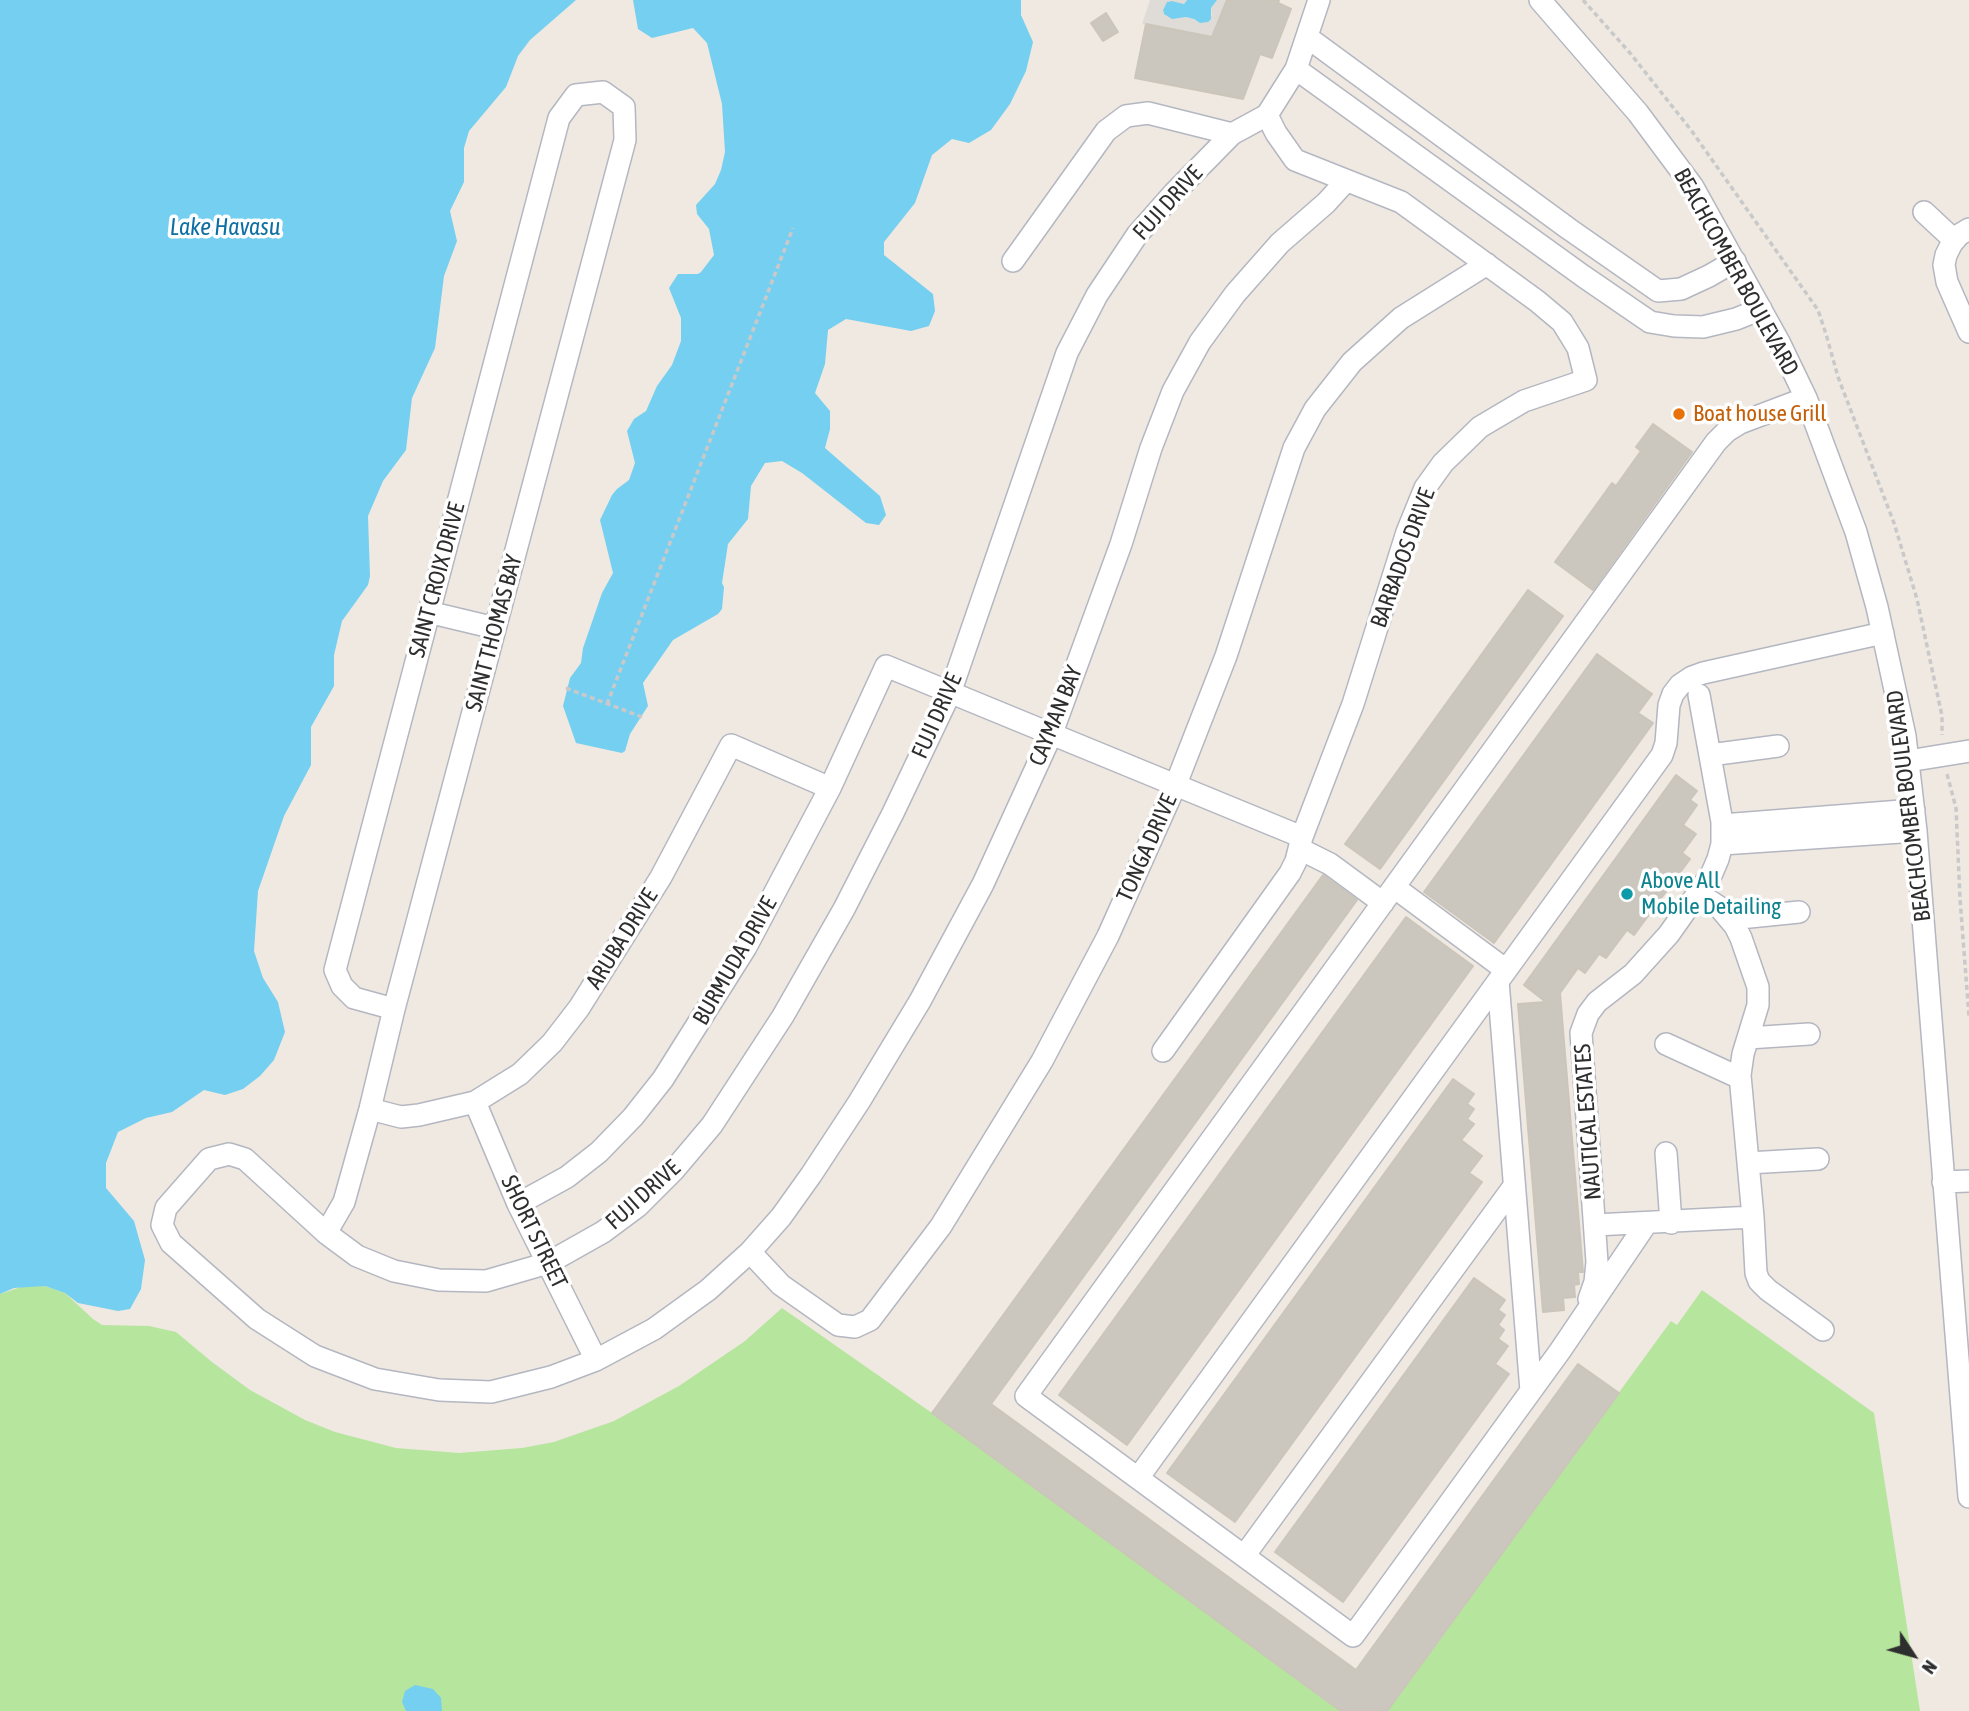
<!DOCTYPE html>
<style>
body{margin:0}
#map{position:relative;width:1969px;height:1711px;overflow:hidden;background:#efe9e1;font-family:"Asap Condensed",sans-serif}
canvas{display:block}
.north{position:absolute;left:1878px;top:1620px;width:70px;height:70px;-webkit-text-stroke:5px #fff;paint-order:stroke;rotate:126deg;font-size:19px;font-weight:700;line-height:28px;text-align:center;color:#2e2e2e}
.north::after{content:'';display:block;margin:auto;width:24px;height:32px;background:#2e2e2e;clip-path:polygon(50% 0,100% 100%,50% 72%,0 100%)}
</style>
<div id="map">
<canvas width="1969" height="1711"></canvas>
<div class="north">N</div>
</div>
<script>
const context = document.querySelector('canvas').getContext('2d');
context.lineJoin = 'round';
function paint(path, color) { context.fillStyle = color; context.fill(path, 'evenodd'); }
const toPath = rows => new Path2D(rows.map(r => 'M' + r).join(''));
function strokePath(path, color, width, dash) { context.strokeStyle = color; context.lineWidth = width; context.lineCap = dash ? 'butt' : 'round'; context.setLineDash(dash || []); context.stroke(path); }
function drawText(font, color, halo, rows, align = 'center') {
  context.font = font + ' "Asap Condensed",sans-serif'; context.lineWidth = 7; context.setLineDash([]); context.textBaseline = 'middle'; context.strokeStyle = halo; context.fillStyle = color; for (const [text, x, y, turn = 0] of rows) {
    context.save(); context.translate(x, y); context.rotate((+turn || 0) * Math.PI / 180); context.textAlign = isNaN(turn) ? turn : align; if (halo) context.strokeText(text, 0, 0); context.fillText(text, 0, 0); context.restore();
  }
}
paint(toPath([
 [24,1286,45,1286,65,1293,93,1319,102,1325,149,1326,176,1332,212,1362,250,1390,305,1420,335,1432,396,1448,459,1453,522,1448,554,1442,614,1421,679,1386,745,1341,782,1308,932,1413,1341,1711,0,1711,0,1294],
 [1702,1290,1874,1413,1920,1711,1387,1711,1671,1321,1677,1325]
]), '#b6e59e');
paint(toPath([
 [1150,0,1187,0,1184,4,1172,1,1167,2,1163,10,1164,14,1192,18,1200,23,1212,15,1211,8,1217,0,1227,0,1212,37,1142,24]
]), '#dfdcd8');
paint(toPath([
 [0,0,576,0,530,40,518,56,506,87,469,131,464,148,464,182,450,211,457,241,444,276,435,348,412,398,406,450,383,481,368,516,370,576,368,585,342,621,334,655,334,686,311,727,311,765,284,816,258,891,254,951,263,978,278,1002,285,1032,274,1060,260,1076,243,1089,225,1095,204,1090,172,1112,146,1118,118,1132,106,1163,106,1188,134,1221,145,1260,141,1289,130,1309,118,1311,78,1303,65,1293,45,1286,14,1288,0,1294],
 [633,0,1021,0,1021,15,1033,42,1026,71,1010,104,991,130,969,143,952,139,932,155,915,203,884,242,884,255,933,294,935,311,929,326,911,331,846,319,828,330,825,364,815,393,830,411,830,429,825,448,880,496,886,515,879,525,866,523,802,473,782,461,765,463,751,486,748,519,728,544,722,583,724,587,722,609,718,614,673,640,643,683,648,706,630,734,625,751,622,753,576,743,563,706,570,678,581,663,583,648,602,593,613,573,600,520,612,495,617,489,629,480,635,463,627,431,634,419,646,411,657,386,672,365,681,341,681,318,669,288,678,274,698,274,701,272,714,255,709,229,697,214,696,205,715,184,721,170,725,152,722,104,707,43,693,28,652,38,638,29],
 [1187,0,1217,0,1211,8,1211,19,1208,22,1200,23,1194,19,1186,17,1172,19,1164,14,1163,10,1167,2,1172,1,1184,4],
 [415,1685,433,1689,441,1698,442,1711,406,1711,402,1702,405,1691]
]), '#75cff0');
const building = toPath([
 [1227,0,1279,0,1278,3,1291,9,1272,58,1260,54,1243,99,1135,78,1146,24,1212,37,1227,0],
 [1106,13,1118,32,1103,41,1091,23,1106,13],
 [1653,424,1692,452,1593,590,1555,562,1612,483,1616,486,1641,451,1636,447,1653,424],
 [1528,590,1563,616,1380,869,1345,844,1528,590],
 [1597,654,1652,694,1638,713,1653,723,1494,943,1424,892,1597,654],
 [1676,775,1697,791,1690,800,1697,805,1683,825,1696,834,1682,853,1690,859,1634,935,1627,930,1606,958,1599,954,1585,973,1578,968,1560,993,1583,1272,1578,1272,1579,1284,1574,1285,1575,1297,1563,1298,1564,1310,1543,1312,1518,1004,1546,1002,1524,985,1676,775],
 [1323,875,1357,900,991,1404,1356,1670,1578,1364,1619,1393,1387,1711,1341,1711,932,1413,1323,875],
 [1406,917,1473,966,1127,1445,1059,1395,1406,917],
 [1453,1079,1474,1094,1467,1104,1474,1109,1467,1119,1474,1124,1461,1140,1482,1156,1469,1173,1482,1182,1235,1522,1167,1473,1453,1079],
 [1474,1278,1505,1300,1498,1310,1505,1315,1498,1325,1504,1330,1498,1339,1508,1346,1495,1364,1509,1374,1343,1602,1275,1552,1474,1278]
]);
paint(building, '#cbc7bf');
strokePath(building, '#cbc5ba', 2);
const minor = toPath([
 [1319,0,1296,69,1267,115,1232,134,1174,193,1137,235,1097,295,1067,353,950,693,893,813,844,909,783,1016,712,1125,674,1170,638,1206,603,1232,548,1263,486,1281,439,1280,394,1271,357,1256,326,1233,245,1159,229,1154,209,1159,166,1208,162,1225,171,1243,257,1319,315,1356,375,1379,439,1390,491,1392,551,1377,596,1360,654,1329,708,1290,750,1252,781,1217,811,1175,859,1102,920,1001,983,884,1052,733,1121,544,1151,448,1173,391,1200,342,1235,294,1280,243,1326,203,1346,181],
 [1540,0,1638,113,1693,187,1779,342,1806,398,1856,532,1877,607,1905,736,1916,831,1969,1497],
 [1307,37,1569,229,1658,291,1681,289,1709,276,1735,261],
 [1296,69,1583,276,1650,322,1674,326,1703,327,1736,319,1761,309],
 [1924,212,1954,240],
 [1969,229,1959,235,1952,243,1946,255,1944,265,1947,282,1969,332],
 [1013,261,1106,131,1126,116,1148,113,1232,134],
 [428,612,495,628],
 [1710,755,1778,746],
 [1908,761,1969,751],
 [1722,825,1914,810],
 [1722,844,1916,831],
 [1300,849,1330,864,1383,903],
 [1394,887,1506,970],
 [1730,919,1799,912],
 [1498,981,1531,1391],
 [1748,1038,1809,1034],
 [1666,1044,1740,1078],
 [1163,1051,1290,873,1296,861,1302,837,1353,704,1407,532,1425,488,1443,463,1480,427,1524,401,1586,380,1578,348,1562,322,1537,301,1401,202,1295,160,1276,133,1267,115],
 [475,1102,518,1204,596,1360],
 [370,1109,401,1117,419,1115,475,1102,520,1074,552,1043,579,1008,661,877,731,745,830,788],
 [1666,1153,1671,1223],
 [1748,1163,1818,1159],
 [1943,1182,1969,1181],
 [518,1204,567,1177,599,1152,633,1117,663,1079,746,947,830,788,886,666,1302,837],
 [1753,1217,1756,1273,1759,1281,1768,1290,1823,1330],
 [1646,1224,1560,1351,1353,1636,1026,1396,1716,442,1727,431,1740,423,1806,398],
 [1595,1225,1753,1217,1740,1075,1743,1054,1758,1005,1758,987,1741,938,1735,926,1719,907,1698,893],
 [326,1233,344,1202,370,1109,394,1009,625,140,624,107,603,92,576,95,559,118,335,970,342,986,354,998,394,1009],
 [750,1252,781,1285,838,1325,855,1327,870,1320,941,1226,1042,1061,1108,936,1176,784,1226,656,1294,448,1315,409,1352,362,1401,318,1487,264],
 [1589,1299,1595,1282,1597,1262,1581,1033,1588,1014,1597,1002,1633,974,1669,934,1712,873,1718,859,1722,844,1722,822,1699,695],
 [1138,1478,1662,755,1666,743,1669,705,1673,694,1680,685,1692,677,1703,673,1883,633],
 [1244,1556,1514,1186]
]);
strokePath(minor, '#b4b7c1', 24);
strokePath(toPath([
 [1583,0,1630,53,1691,130,1818,310,1826,334,1838,377,1894,523,1917,599,1942,716,1942,735],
 [566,688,642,717],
 [607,704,793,228],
 [1947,774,1956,808,1960,899,1969,1016]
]), '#c9c9c9', 3.5, [5, 3.5]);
strokePath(minor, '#fff', 21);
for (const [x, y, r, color] of [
 [1679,414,7,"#e8710a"],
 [1627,894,7,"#0f9aa8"]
]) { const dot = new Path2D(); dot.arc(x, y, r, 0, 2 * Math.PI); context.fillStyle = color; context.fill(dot); strokePath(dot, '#fff', 2.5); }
drawText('23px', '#2e2e2e', '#fff', [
 ["FUJI DRIVE",1168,203,-48],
 ["BEACHCOMBER BOULEVARD",1736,272,61],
 ["BARBADOS DRIVE",1403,558,-70],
 ["SAINT CROIX DRIVE",437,580,-75],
 ["SAINT THOMAS BAY",494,633,-75],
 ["FUJI DRIVE",937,716,-66],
 ["CAYMAN BAY",1056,716,-68],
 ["BEACHCOMBER BOULEVARD",1909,806,-97],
 ["TONGA DRIVE",1147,848,-66],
 ["ARUBA DRIVE",622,939,-58],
 ["BURMUDA DRIVE",735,961,-60],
 ["NAUTICAL ESTATES",1588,1122,-94],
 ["FUJI DRIVE",643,1195,-42],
 ["SHORT STREET",534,1232,64]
]);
drawText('23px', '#c56008', '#fff', [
 ["Boat house Grill",1693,414]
], 'left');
drawText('23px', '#0d838f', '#fff', [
 ["Above All",1641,881],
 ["Mobile Detailing",1641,907]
], 'left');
drawText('italic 24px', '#0d6fa3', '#fff', [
 ["Lake Havasu",225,227]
]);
</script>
